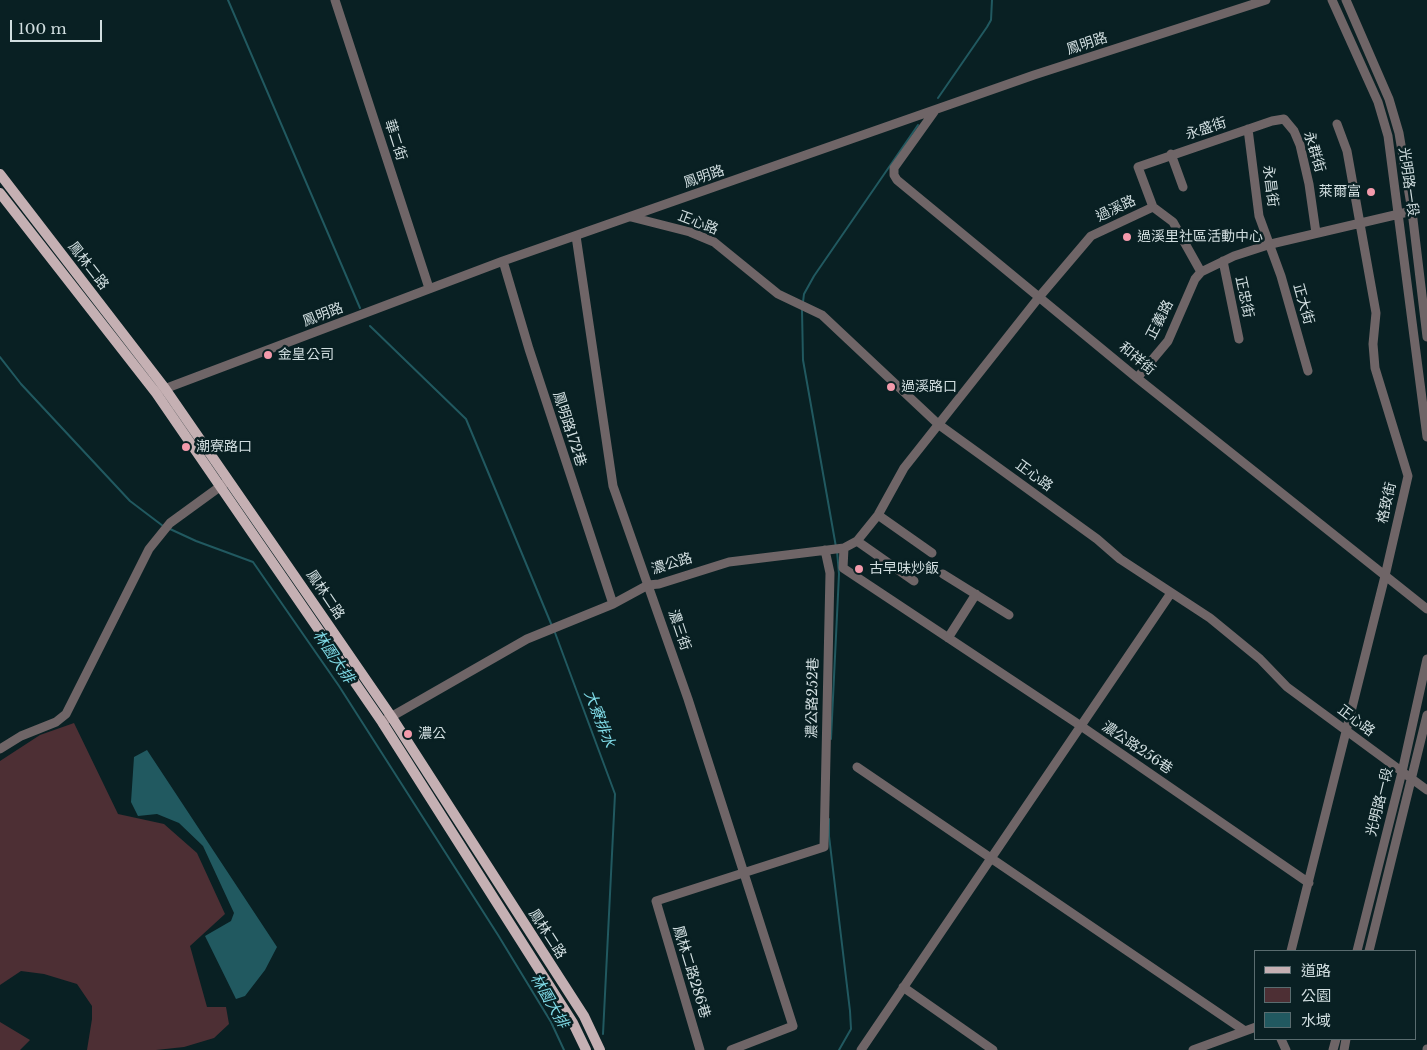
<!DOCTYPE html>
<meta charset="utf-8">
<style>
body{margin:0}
#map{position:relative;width:1427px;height:1050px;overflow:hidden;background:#092023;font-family:"Libre Baskerville","Noto Sans TC",serif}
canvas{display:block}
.legend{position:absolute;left:1254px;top:950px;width:162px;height:90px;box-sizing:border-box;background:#092023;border:1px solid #596c6f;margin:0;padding:6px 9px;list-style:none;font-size:15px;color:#d1dee0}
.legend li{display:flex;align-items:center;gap:10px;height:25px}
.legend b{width:25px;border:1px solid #596c6f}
.scale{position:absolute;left:10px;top:20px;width:92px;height:22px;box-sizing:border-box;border:2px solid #d1dee0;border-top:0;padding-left:6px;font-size:15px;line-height:18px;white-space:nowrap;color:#d1dee0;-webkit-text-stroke:4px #092023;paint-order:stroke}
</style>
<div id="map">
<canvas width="1427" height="1050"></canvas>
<ul class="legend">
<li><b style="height:6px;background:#c5b0b3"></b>道路</li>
<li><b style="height:14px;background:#4d2f34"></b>公園</li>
<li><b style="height:14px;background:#215960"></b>水域</li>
</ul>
<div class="scale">100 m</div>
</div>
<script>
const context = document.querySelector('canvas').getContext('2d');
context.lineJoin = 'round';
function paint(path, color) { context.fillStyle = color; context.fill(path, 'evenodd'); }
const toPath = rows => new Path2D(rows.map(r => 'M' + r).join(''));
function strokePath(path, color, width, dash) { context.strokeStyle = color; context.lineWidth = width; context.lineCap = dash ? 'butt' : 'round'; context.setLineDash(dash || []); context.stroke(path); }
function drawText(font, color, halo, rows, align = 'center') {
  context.font = font + ' "Libre Baskerville","Noto Sans TC",serif'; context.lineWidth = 5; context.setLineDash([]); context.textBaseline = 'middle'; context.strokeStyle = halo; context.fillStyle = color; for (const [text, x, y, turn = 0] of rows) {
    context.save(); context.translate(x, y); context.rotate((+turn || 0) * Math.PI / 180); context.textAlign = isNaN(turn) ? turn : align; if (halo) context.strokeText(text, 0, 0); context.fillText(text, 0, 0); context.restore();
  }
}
paint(toPath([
 [74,723,118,814,164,824,197,853,225,914,190,946,207,1007,226,1007,229,1024,214,1038,184,1047,156,1050,87,1050,92,1019,92,1006,77,984,44,974,21,971,0,985,0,761,40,735],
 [0,1022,30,1040,20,1050,0,1050]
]), '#4d2f34');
paint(toPath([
 [147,750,277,947,265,970,245,996,236,999,205,936,231,921,234,913,203,846,179,823,157,814,138,816,131,802,134,757]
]), '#215960');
strokePath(toPath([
 [228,0,360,308],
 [938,98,987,27,991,20,992,0],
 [803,302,804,294,814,276,918,125],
 [802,310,803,360,836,547],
 [370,326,466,419,552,626],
 [0,357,21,384,130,501,163,526],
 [170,529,196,541,253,562,339,686,498,935,551,1022,564,1050],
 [554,630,615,794,603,1034],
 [831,739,839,574,837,551],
 [829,819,829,836,850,1011,851,1029,839,1050]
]), '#215960', 2);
strokePath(toPath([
 [335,0,429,288],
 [1332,0,1378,102,1388,136,1427,437],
 [1346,0,1389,99,1399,133,1412,211,1427,337],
 [934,112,894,168,894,175,897,180,1137,378,1427,609],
 [1248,129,1259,216,1281,276,1308,371],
 [1171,154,1183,187],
 [1153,207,1138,167,1272,121,1284,119,1294,131,1300,145,1309,184,1316,233],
 [631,217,690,232,714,242,778,294,822,315,938,424,1097,539,1120,559,1210,618,1260,659,1287,687,1427,790],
 [576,236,613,486,688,699,793,1026,731,1050],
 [503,261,529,349,613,604],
 [1223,261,1239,339],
 [1137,378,1168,341,1195,279,1201,272],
 [159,391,503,261,1034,75,1266,0],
 [878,515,932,553],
 [857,541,914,581],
 [844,548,843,568,1081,726,1309,883],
 [943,574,1009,615],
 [948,638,976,594],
 [382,722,527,639,613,604,648,585,659,584,729,562,844,548,857,541,878,515,904,468,1040,296,1091,236,1153,207,1173,222,1201,272,1234,256,1271,244,1412,211],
 [0,749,21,736,56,722,66,714,149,549,170,523,225,483],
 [857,767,1245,1031],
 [1291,951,1385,576,1408,476,1375,368,1373,344,1376,313,1347,151,1337,124],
 [1357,951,1402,772,1427,659],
 [1369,951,1427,715],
 [903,987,993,1050],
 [1281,1039,1286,1050],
 [700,1050,656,901,824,847,830,573,825,550],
 [861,1050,1171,593],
 [1193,1050,1256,1027],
 [1333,1050,1336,1039],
 [1344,1050,1346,1039],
 [1427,1050,1427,1049]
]), '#6f6567', 9);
strokePath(toPath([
 [0,174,164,387,325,620,391,716,584,1016,600,1050],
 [0,193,156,393,382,722,573,1023,586,1050]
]), '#c5b0b3', 10);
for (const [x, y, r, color] of [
 [1371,192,5,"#f39aab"],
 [1127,237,5,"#f39aab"],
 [268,355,5,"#f39aab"],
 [891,387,5,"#f39aab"],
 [186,447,5,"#f39aab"],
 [859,569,5,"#f39aab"],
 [408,734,5,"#f39aab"]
]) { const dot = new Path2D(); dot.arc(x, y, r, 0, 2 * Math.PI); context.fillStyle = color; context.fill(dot); strokePath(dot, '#092023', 2); }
drawText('14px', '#d1dee0', '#092023', [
 ["鳳明路",1087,44,-18],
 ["永盛街",1206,129,-18],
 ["華二街",395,140,72],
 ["永群街",1314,152,73],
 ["鳳明路",704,177,-19],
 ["光明路一段",1408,182,82],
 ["永昌街",1270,186,83],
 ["過溪路",1116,209,-25],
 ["正心路",698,223,21],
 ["鳳林二路",88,266,52],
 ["正忠街",1244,297,78],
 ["正大街",1303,304,74],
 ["鳳明路",323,315,-21],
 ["正義路",1160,320,-63],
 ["和祥街",1137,359,40],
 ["鳳明路172巷",569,429,72],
 ["正心路",1034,476,36],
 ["格致街",1387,503,-77],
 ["濃公路",672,564,-17],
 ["鳳林二路",325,595,56],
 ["濃三街",679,630,71],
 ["濃公路252巷",813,698,-89],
 ["正心路",1356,721,37],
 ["濃公路256巷",1137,748,34],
 ["光明路一段",1380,802,-76],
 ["鳳林二路",547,934,57],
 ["鳳林二路286巷",691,972,73]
]);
drawText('14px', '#d1dee0', '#092023', [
 ["萊爾富",1361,192,"right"],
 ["過溪里社區活動中心",1137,237],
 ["金皇公司",278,355],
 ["過溪路口",901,387],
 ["潮寮路口",196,447],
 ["古早味炒飯",869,569],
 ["濃公",418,734]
], 'left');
drawText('italic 15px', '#7fdae6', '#092023', [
 ["林園大排",333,657,56],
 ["大寮排水",599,719,69],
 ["林園大排",549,1001,60]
]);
</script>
